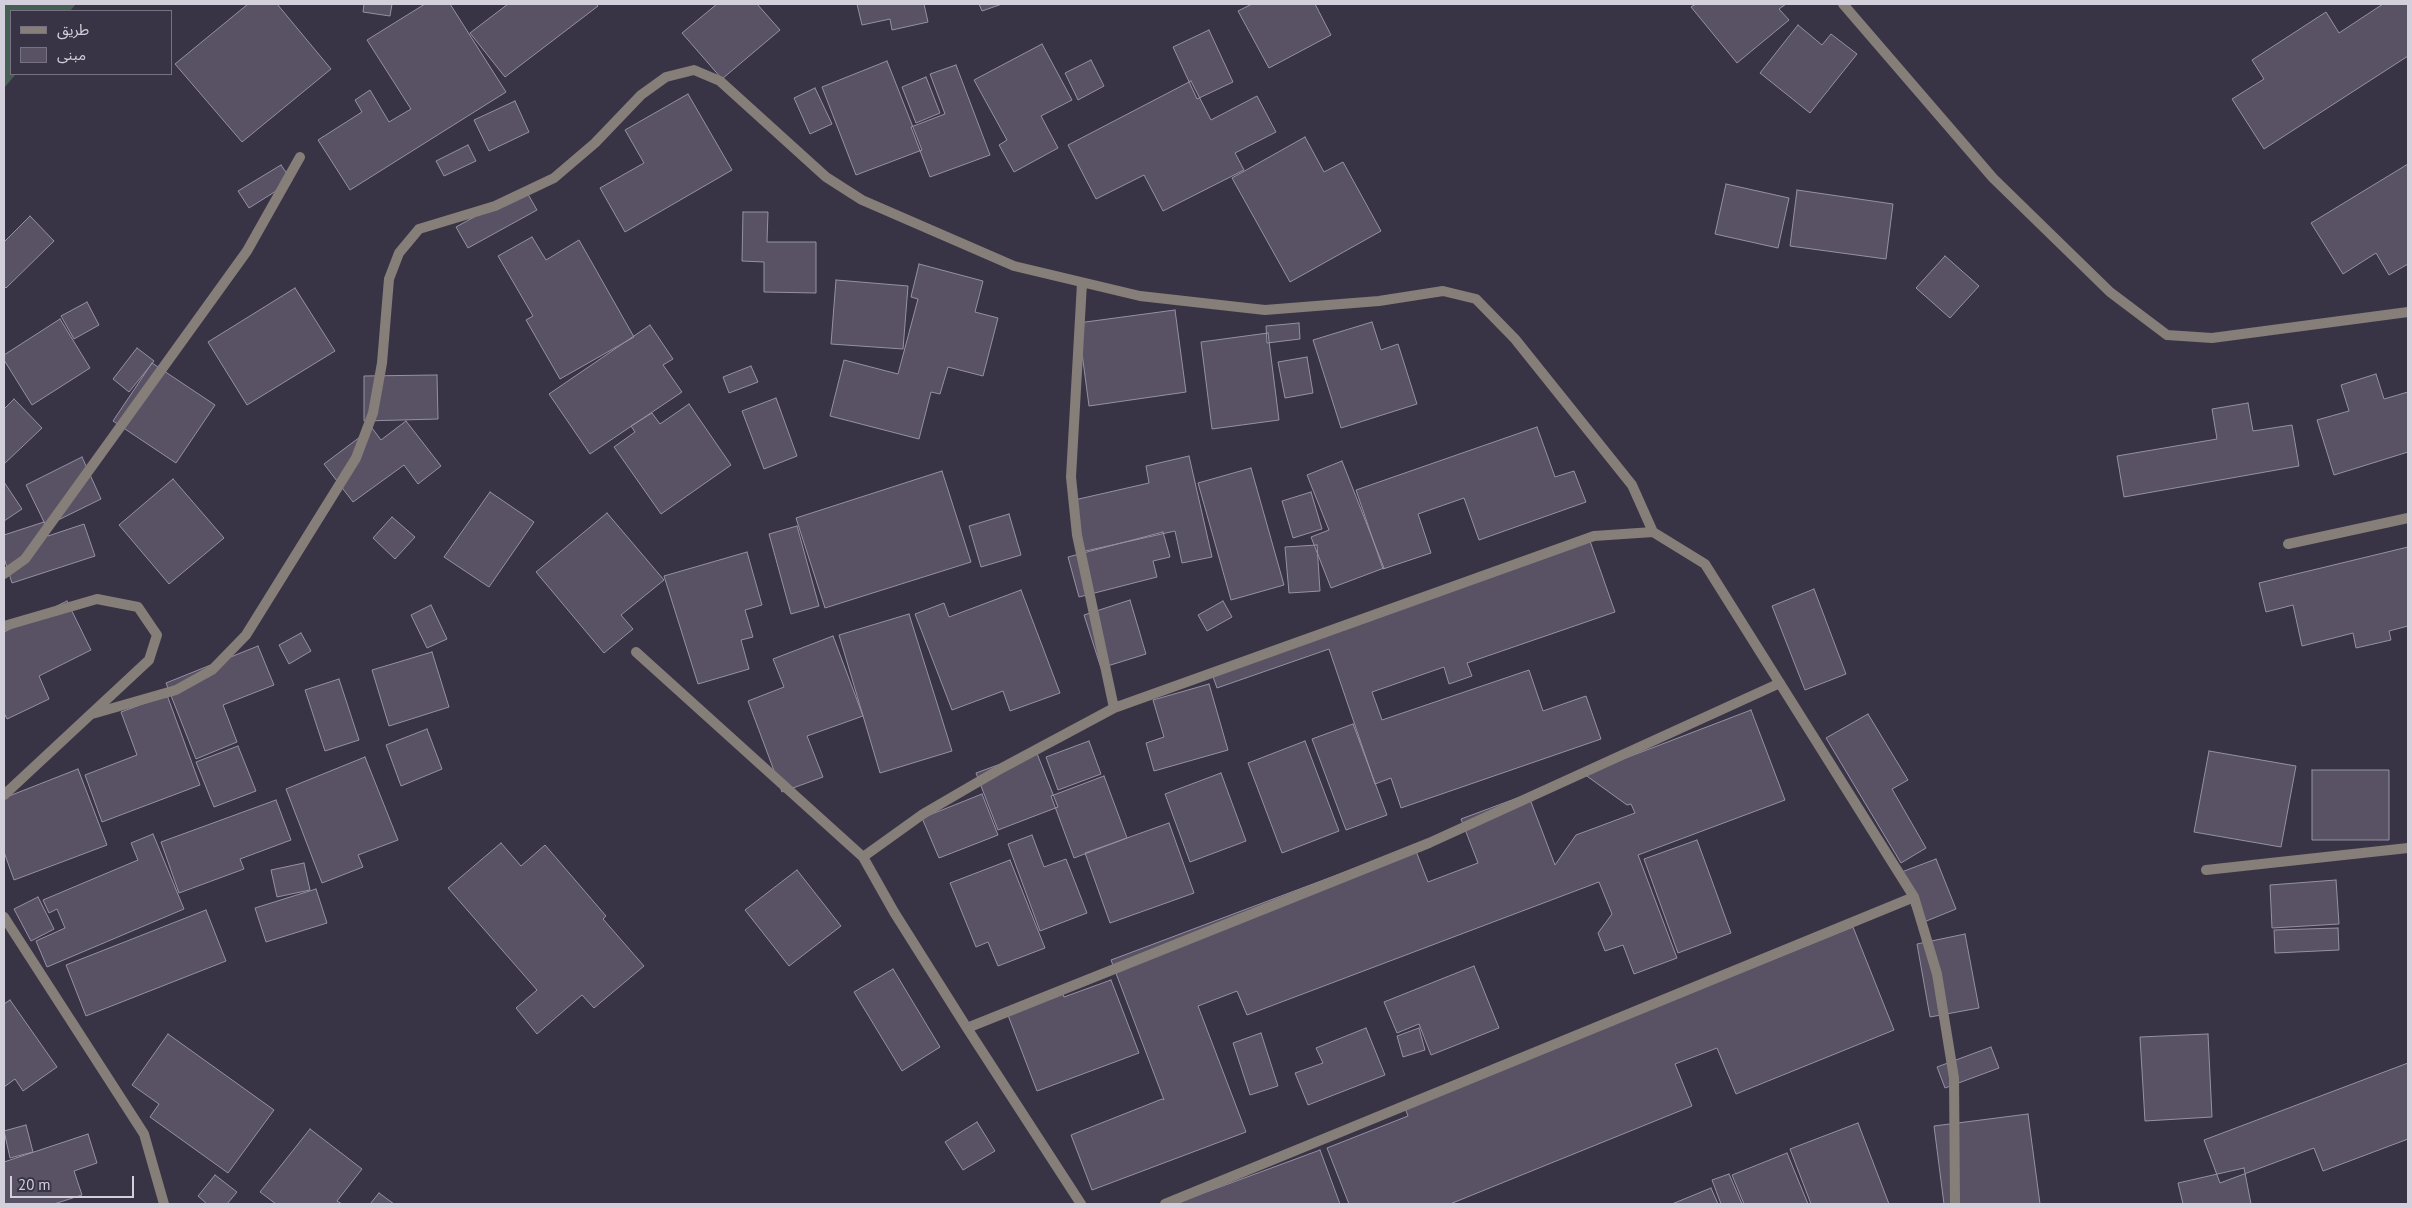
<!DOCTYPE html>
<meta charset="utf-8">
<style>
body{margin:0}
#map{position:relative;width:2412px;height:1208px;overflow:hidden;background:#393445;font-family:"PT Sans","Noto Sans Arabic",sans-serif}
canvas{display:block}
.frame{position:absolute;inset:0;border:5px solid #d3d0db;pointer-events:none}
.legend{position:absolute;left:10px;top:10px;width:162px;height:65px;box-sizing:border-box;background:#393445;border:1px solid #777281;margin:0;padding:6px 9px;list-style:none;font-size:15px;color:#d3d0db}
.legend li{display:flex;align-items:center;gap:10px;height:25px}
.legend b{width:25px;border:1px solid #777281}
.scale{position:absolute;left:10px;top:1176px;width:124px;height:22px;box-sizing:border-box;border:2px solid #d3d0db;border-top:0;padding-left:6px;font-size:15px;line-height:18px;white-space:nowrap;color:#d3d0db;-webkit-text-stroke:4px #393445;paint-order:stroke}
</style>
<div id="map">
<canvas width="2412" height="1208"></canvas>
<div class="frame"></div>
<ul class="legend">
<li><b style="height:6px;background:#867e78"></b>طريق</li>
<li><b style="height:14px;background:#585264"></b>مبنى</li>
</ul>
<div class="scale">20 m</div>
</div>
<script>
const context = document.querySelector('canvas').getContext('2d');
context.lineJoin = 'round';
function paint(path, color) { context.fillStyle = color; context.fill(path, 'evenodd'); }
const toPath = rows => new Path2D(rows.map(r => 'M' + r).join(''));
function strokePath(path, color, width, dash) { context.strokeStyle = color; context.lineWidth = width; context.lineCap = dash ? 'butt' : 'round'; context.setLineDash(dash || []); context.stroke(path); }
paint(toPath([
 [4,4,76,4,70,11,11,11,11,74,16,74,4,88]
]), '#436053');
const building = toPath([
 [248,4,277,4,331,69,242,142,175,64,248,4],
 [364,4,392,4,390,16,363,12,364,4],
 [425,4,450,4,506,92,350,190,318,140,362,112,355,100,370,90,389,122,411,109,367,40,425,4],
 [508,4,596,4,598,6,505,77,470,33,508,4],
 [717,4,757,4,780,30,722,79,682,33,717,4],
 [857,4,924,4,928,22,892,30,890,19,862,25,857,4],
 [979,4,1002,4,982,11,979,4],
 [1252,4,1315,4,1331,35,1269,68,1238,11,1252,4],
 [1696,4,1786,4,1779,9,1789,20,1737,63,1691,7,1696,4],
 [2383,4,2408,4,2408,56,2264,149,2232,99,2264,79,2252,60,2326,12,2339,33,2383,4],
 [1798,25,1822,45,1831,34,1857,54,1810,113,1760,73,1798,25],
 [1209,30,1233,82,1197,99,1173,47,1209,30],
 [1042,44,1072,100,1041,116,1058,148,1014,172,999,145,1007,140,974,80,1042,44],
 [1091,60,1104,86,1078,100,1065,73,1091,60],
 [887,61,922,150,856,175,822,87,887,61],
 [956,65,990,155,930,177,911,127,945,114,930,74,956,65],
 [926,77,940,113,916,123,902,87,926,77],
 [1191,81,1211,120,1257,96,1276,132,1235,153,1244,170,1163,211,1144,175,1096,199,1068,145,1191,81],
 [815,88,832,124,810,134,794,98,815,88],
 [688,94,732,170,625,232,600,188,644,163,625,130,688,94],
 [515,101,529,132,489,151,474,120,515,101],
 [1305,137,1324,172,1343,162,1381,231,1290,282,1232,178,1305,137],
 [468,145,476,161,444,176,436,161,468,145],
 [2408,164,2408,264,2389,275,2376,253,2343,274,2311,223,2408,164],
 [281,165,292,181,249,208,238,191,281,165],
 [1726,184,1789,198,1778,248,1715,234,1726,184],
 [525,189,537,210,468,248,456,227,525,189],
 [1797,190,1893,204,1886,259,1790,246,1797,190],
 [743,212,768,212,767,242,816,242,816,293,764,292,764,262,742,261,743,212],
 [30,216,54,241,6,288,4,286,4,242,30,216],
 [532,237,546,260,579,240,634,337,560,379,526,320,533,316,498,256,532,237],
 [1945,256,1979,286,1950,318,1916,288,1945,256],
 [919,264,983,281,975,312,998,318,983,376,948,367,940,394,931,392,919,439,830,416,844,360,898,374,918,299,911,297,919,264],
 [836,280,908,286,903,349,831,344,836,280],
 [295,288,335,351,247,405,208,342,295,288],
 [87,302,99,325,74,339,61,316,87,302],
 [1175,310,1186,392,1089,406,1078,323,1175,310],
 [60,319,90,368,32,405,4,360,4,355,60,319],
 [1372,322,1381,350,1398,344,1417,404,1341,428,1313,340,1372,322],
 [1299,323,1300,339,1267,343,1266,326,1299,323],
 [650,325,673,359,663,365,682,392,590,454,549,394,650,325],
 [1268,333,1279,420,1212,429,1201,342,1268,333],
 [137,348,154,361,129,392,113,379,137,348],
 [1307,357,1313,393,1285,398,1278,362,1307,357],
 [152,363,215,405,176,463,113,421,152,363],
 [751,366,758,382,729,393,723,377,751,366],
 [2376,374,2384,399,2408,392,2408,452,2334,475,2317,420,2349,411,2341,385,2376,374],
 [437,375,438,419,364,421,364,376,437,375],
 [776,398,797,456,764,469,742,411,776,398],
 [14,399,42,428,4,464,4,409,14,399],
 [2248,403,2253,431,2292,425,2299,466,2124,497,2117,456,2217,439,2212,409,2248,403],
 [689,404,731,465,661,514,614,447,635,432,631,426,652,413,660,424,689,404],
 [406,421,441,466,418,484,404,465,353,502,324,464,372,428,381,440,406,421],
 [1537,427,1555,477,1574,471,1586,502,1479,540,1464,498,1418,514,1431,553,1383,569,1356,490,1537,427],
 [1189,456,1212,557,1182,563,1175,531,1081,552,1070,501,1149,483,1146,466,1189,456],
 [82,457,101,499,46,526,26,485,82,457],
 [1342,461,1384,568,1331,588,1311,537,1329,530,1307,475,1342,461],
 [1251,468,1284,585,1231,600,1198,483,1251,468],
 [942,471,971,562,825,608,796,518,942,471],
 [173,479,224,538,169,584,119,525,173,479],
 [4,482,22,509,4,521,4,482],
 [490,492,534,522,489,587,444,557,490,492],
 [1311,492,1322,529,1293,538,1282,501,1311,492],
 [607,513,664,580,621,615,633,629,604,653,536,572,607,513],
 [1009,514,1021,555,981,567,969,526,1009,514],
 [392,517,415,537,395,559,373,538,392,517],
 [44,522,48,536,84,524,95,556,12,583,4,558,4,535,44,522],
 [797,526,819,606,791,614,769,534,797,526],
 [1163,532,1170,557,1153,561,1157,577,1079,597,1068,557,1163,532],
 [1590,541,1615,612,1467,663,1472,676,1449,684,1444,667,1372,692,1382,720,1529,670,1543,711,1586,696,1601,739,1401,808,1391,778,1375,784,1329,649,1217,688,1211,671,1590,541],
 [1317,545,1320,591,1289,593,1285,547,1317,545],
 [2408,547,2408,626,2389,631,2391,640,2356,648,2353,633,2302,646,2293,605,2266,612,2259,583,2408,547],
 [747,552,762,605,745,610,753,637,741,640,749,669,698,684,664,576,747,552],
 [1814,589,1846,674,1805,690,1772,606,1814,589],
 [1021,590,1060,693,1010,711,1003,691,952,710,915,614,944,603,949,617,1021,590],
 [1130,600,1146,654,1101,668,1084,615,1130,600],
 [67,601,91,650,39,676,49,699,7,719,4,713,4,632,67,601],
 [1223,601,1232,617,1207,631,1198,615,1223,601],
 [431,605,447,639,427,648,411,615,431,605],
 [909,614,952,751,880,773,839,635,909,614],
 [301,633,311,651,289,664,279,645,301,633],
 [833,636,863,716,807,736,823,777,782,792,748,701,784,687,773,659,833,636],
 [258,646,274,685,223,705,237,742,196,759,166,683,258,646],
 [432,652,449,707,389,726,372,670,432,652],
 [339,679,359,740,325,751,305,690,339,679],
 [1209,684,1228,750,1154,771,1146,743,1164,737,1153,700,1209,684],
 [167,695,200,785,102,822,85,775,137,755,121,712,167,695],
 [1751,710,1785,800,1638,855,1677,958,1634,974,1623,945,1605,951,1598,933,1612,914,1599,882,1247,1015,1237,991,1198,1006,1246,1132,1092,1190,1071,1135,1162,1099,1164,1100,1111,960,1414,846,1428,882,1478,863,1461,819,1528,794,1555,865,1576,835,1635,813,1631,804,1627,805,1584,774,1751,710],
 [1868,714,1908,780,1892,789,1926,848,1901,863,1826,738,1868,714],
 [1353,724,1387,815,1346,830,1312,739,1353,724],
 [427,729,442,769,401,786,386,745,427,729],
 [1089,741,1101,774,1058,790,1046,757,1089,741],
 [1305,741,1339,831,1282,853,1248,763,1305,741],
 [238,746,256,791,214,807,196,762,238,746],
 [1036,751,1058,807,998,830,976,773,1036,751],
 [2209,751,2296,766,2281,847,2194,832,2209,751],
 [365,757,398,840,358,855,363,867,322,883,286,789,365,757],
 [78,769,107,845,14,880,4,852,4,798,78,769],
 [2312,770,2389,770,2389,840,2312,840,2312,770],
 [1221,773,1246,841,1190,862,1165,794,1221,773],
 [1104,776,1127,838,1074,858,1051,796,1104,776],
 [982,794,998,835,939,858,922,818,982,794],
 [276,800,291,840,240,859,244,869,179,893,161,842,276,800],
 [1169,823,1194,893,1110,923,1085,853,1169,823],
 [153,834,184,909,47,967,36,941,65,928,57,909,49,913,43,900,138,860,131,843,153,834],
 [1032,835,1044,867,1066,859,1087,913,1040,931,1008,844,1032,835],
 [1697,840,1731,933,1678,953,1644,859,1697,840],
 [501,843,521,866,545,845,606,916,603,919,644,966,594,1008,582,995,537,1034,516,1008,537,990,448,888,501,843],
 [1936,859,1956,909,1919,924,1899,873,1936,859],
 [1010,860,1045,948,998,966,988,942,976,947,950,883,1010,860],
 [304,863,310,890,277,897,271,870,304,863],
 [797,870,841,926,789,966,745,910,797,870],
 [2336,880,2339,924,2272,928,2270,885,2336,880],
 [316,889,327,923,266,942,255,908,316,889],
 [38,897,54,929,31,941,14,909,38,897],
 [206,910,226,961,86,1016,66,965,206,910],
 [1853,927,1894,1030,1736,1094,1717,1048,1675,1064,1692,1106,1450,1204,1349,1204,1327,1148,1408,1116,1405,1108,1853,927],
 [2338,928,2339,950,2275,953,2274,930,2338,928],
 [1965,934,1979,1008,1930,1017,1917,944,1965,934],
 [1474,966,1499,1028,1431,1055,1419,1024,1397,1033,1384,1002,1474,966],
 [893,969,940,1047,902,1071,854,992,893,969],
 [1111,980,1139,1053,1037,1091,1006,1010,1061,989,1064,997,1111,980],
 [10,1000,57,1067,23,1091,15,1079,4,1087,4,1004,10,1000],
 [1366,1028,1385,1075,1308,1105,1295,1073,1323,1063,1316,1048,1366,1028],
 [1419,1028,1425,1050,1403,1057,1397,1036,1419,1028],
 [1261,1033,1278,1086,1250,1095,1233,1043,1261,1033],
 [168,1034,274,1110,228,1173,150,1117,159,1104,132,1085,168,1034],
 [2208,1034,2212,1117,2145,1121,2140,1037,2208,1034],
 [1991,1047,1999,1068,1945,1088,1937,1067,1991,1047],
 [2408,1063,2408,1139,2323,1171,2314,1148,2220,1183,2204,1140,2408,1063],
 [2028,1114,2040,1204,1944,1204,1934,1126,2028,1114],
 [977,1122,995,1151,963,1170,945,1142,977,1122],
 [1858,1123,1889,1204,1811,1204,1790,1149,1858,1123],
 [26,1125,33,1152,10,1158,4,1131,26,1125],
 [310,1129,362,1169,337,1201,342,1204,276,1204,260,1192,310,1129],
 [88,1134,97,1163,74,1171,82,1195,54,1204,4,1204,4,1162,88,1134],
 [1320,1150,1340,1204,1174,1204,1320,1150],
 [1787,1153,1808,1204,1744,1204,1732,1175,1787,1153],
 [2244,1168,2251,1204,2183,1204,2178,1183,2244,1168],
 [1729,1174,1742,1204,1721,1204,1712,1180,1729,1174],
 [215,1175,237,1192,227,1204,207,1204,198,1196,215,1175],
 [1711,1188,1718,1204,1672,1204,1711,1188],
 [379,1193,394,1204,370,1204,379,1193]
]);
paint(building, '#585264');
strokePath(building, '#9690a4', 1);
strokePath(toPath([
 [1843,4,1993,178,2110,292,2167,335,2212,338,2408,312],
 [1082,283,1071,477,1077,535,1114,708],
 [2288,544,2408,518],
 [4,574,25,559,247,251,300,157],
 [4,626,97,599,138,607,157,635,149,660,4,795],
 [636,652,863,857],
 [92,714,176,690,212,670,246,635,356,458,373,413,382,363,389,279,399,253,419,229,495,206,554,178,595,143,641,95,666,77,694,70,720,81,826,177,862,200,1014,266,1140,296,1265,310,1379,301,1443,291,1476,299,1515,339,1632,485,1653,532],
 [2206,870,2408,848],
 [4,917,144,1134,164,1204],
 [967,1028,1429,843,1780,683],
 [1081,1204,967,1028,894,912,863,857,923,814,1002,768,1114,708,1594,536,1653,532,1705,564,1914,897,1937,974,1954,1078,1955,1204],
 [1165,1204,1914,897]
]), '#867e78', 10);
</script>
